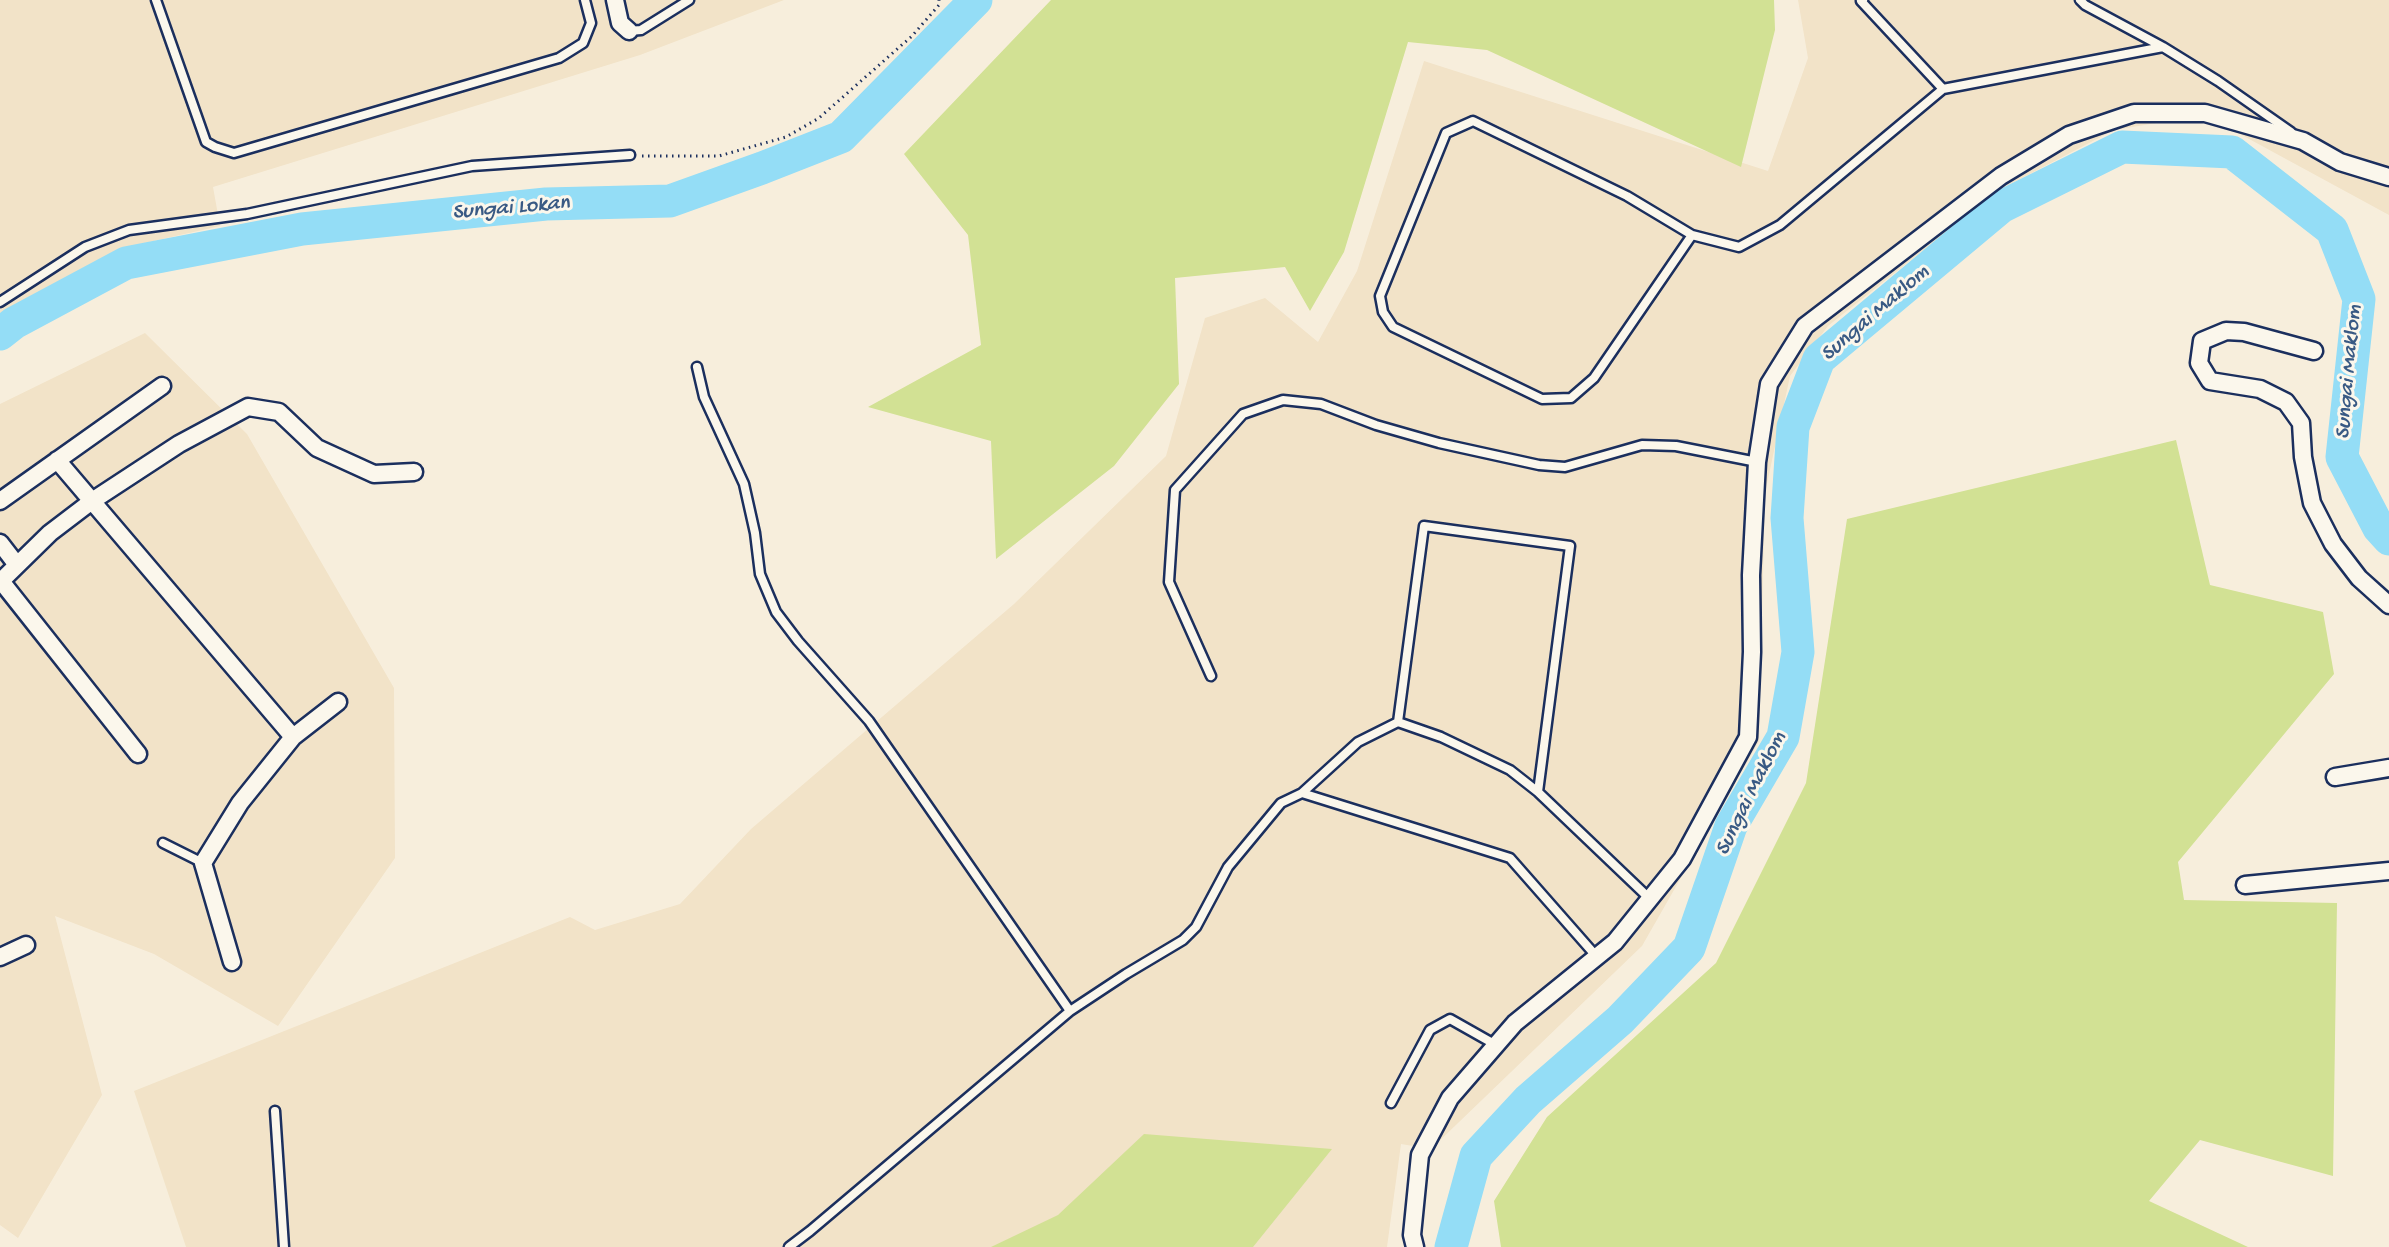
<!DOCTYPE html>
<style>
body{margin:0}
canvas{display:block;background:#f7eedc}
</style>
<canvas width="2389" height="1247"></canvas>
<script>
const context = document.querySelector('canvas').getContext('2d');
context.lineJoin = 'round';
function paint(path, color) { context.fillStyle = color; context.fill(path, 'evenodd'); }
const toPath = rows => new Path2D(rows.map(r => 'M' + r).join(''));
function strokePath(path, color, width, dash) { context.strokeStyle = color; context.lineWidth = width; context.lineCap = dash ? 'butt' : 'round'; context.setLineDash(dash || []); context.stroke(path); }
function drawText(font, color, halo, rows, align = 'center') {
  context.font = font + ' "Gochi Hand",sans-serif'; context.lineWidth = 6; context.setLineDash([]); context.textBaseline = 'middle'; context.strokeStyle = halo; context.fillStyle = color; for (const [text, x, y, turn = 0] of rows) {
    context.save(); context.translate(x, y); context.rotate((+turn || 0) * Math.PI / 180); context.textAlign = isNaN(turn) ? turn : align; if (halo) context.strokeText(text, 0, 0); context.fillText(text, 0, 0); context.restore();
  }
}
paint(toPath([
 [0,0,784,0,640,55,213,187,220,226,127,247,0,334],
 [1798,0,2389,0,2389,215,2205,115,2114,130,1999,190,1828,326,1790,376,1765,493,1759,741,1642,946,1431,1149,1401,1144,1387,1247,186,1247,134,1091,570,917,595,930,680,904,751,829,1014,604,1166,456,1205,318,1265,298,1318,342,1357,271,1424,61,1768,171,1808,58],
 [145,333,247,434,394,688,395,858,278,1026,154,954,55,916,102,1095,18,1238,0,1225,0,404]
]), '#f2e3c8');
paint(toPath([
 [1051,0,1774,0,1775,30,1741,167,1487,50,1408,42,1344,252,1310,311,1285,267,1175,278,1179,384,1114,466,996,559,991,441,868,407,981,345,968,235,904,154],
 [2176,440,2210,585,2323,612,2334,674,2178,862,2184,900,2337,903,2333,1176,2200,1140,2149,1201,2248,1247,1501,1247,1494,1201,1547,1117,1716,963,1806,783,1847,519],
 [1144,1134,1332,1149,1253,1247,991,1247,1058,1215]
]), '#d2e194');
strokePath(toPath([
 [0,334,14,323,126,263,302,229,546,204,670,201,762,168,841,137,976,0],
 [1451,1247,1476,1156,1528,1100,1620,1020,1689,948,1731,826,1783,737,1798,652,1787,518,1793,427,1819,359,2001,207,2122,147,2232,152,2332,230,2359,299,2342,457,2379,528,2389,539]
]), '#94ddf6', 33);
const lane = toPath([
 [156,0,206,142,215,147,234,153,559,58,583,43,591,23,585,0],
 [1863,0,1861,1,1943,89],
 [2080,0,2085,5,2163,47],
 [629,31,641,30,689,0],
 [1692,235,1594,378,1571,398,1542,399,1393,327,1383,312,1380,296,1446,133,1473,121,1627,196,1692,235,1739,247,1780,225,1943,89,2163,47,2218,81,2291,132],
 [0,302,85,247,129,230,247,214,472,166,630,155],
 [697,367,704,397,744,484,755,533,760,574,776,612,798,641,869,721,1070,1011],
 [1211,676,1169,582,1175,490,1243,414,1283,400,1321,404,1376,425,1439,443,1539,465,1565,467,1642,445,1676,446,1757,462],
 [1538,792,1570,546,1424,526,1398,722,1441,737,1510,770,1538,792,1650,899],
 [1302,793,1358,742,1398,722],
 [163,843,203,863],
 [1391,1103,1430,1030,1450,1019,1496,1045],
 [275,1111,284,1247],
 [789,1247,810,1231,1070,1011,1126,974,1183,940,1196,927,1228,867,1281,803,1302,793,1510,858,1597,957]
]);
const street = toPath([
 [615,0,620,23,629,31],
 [2314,351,2244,332,2226,331,2202,341,2199,363,2210,381,2260,389,2286,402,2301,423,2303,457,2312,503,2333,544,2359,578,2389,605],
 [57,460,293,737],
 [0,501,162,386],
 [0,543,17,565],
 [1,581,138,754],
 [0,582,50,533,92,501,179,444,248,407,279,412,317,448,374,474,414,472],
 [2335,777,2389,768],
 [2245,885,2389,871],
 [0,957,26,945],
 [232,962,203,863,240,803,293,737,338,702],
 [1415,1247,1412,1235,1420,1155,1450,1098,1515,1023,1615,942,1682,859,1748,737,1752,652,1751,575,1757,462,1769,384,1805,326,2001,176,2069,135,2134,113,2205,113,2303,141,2340,162,2389,177]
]);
strokePath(lane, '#1b2f5e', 13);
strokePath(street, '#1b2f5e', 21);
strokePath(toPath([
 [642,156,719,156,786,137,819,118,912,36,939,5,939,0]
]), '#1b2f5e', 3, [1.5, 4.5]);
strokePath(lane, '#fbf7ec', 8);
strokePath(street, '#fbf7ec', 16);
drawText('italic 22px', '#395a84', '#fbf7ec', [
 ["Sungai Lokan",511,209,-5],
 ["Sungai Maklom",1876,314,-41],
 ["Sungai Maklom",2350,372,-85],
 ["Sungai Maklom",1752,794,-64]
]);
</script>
